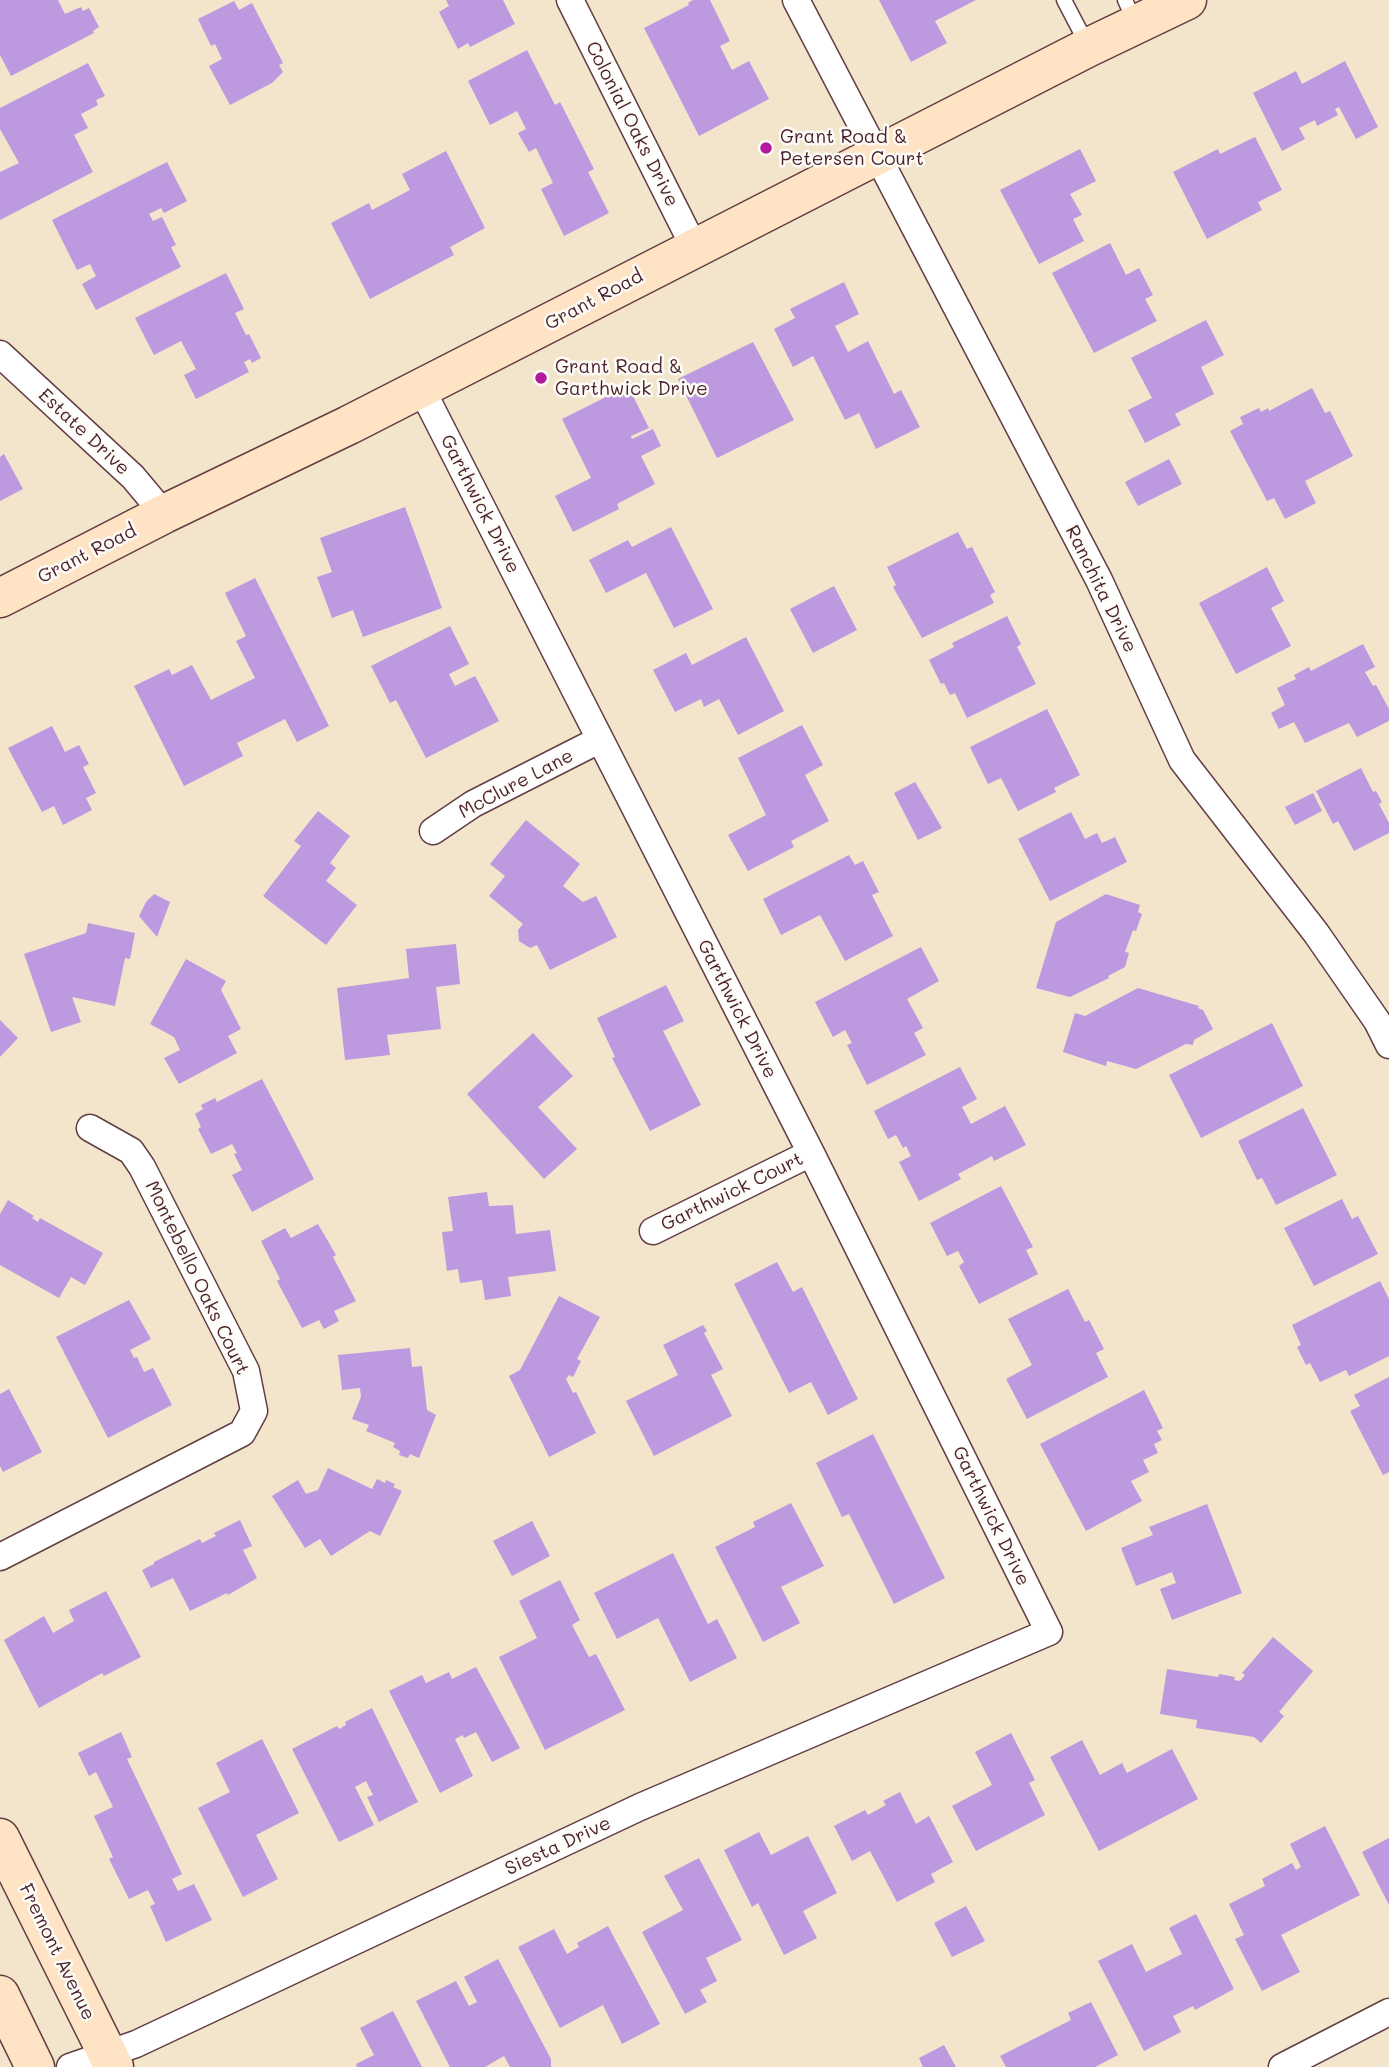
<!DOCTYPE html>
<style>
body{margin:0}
canvas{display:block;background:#f2e5cb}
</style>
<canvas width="1389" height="2067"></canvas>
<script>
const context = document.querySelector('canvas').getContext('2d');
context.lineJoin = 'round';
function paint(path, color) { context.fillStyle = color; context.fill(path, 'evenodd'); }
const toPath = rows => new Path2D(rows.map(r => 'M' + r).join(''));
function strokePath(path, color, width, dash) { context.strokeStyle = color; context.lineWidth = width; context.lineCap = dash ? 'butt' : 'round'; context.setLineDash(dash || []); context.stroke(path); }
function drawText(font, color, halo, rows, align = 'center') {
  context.font = font + ' Mali,sans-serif'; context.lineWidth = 5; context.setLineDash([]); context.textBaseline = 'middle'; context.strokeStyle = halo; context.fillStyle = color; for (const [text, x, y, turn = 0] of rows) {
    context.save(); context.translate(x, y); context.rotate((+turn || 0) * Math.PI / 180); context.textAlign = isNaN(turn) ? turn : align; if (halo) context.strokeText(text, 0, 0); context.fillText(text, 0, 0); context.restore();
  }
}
paint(toPath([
 [0,0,58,0,65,14,81,7,83,11,89,8,99,27,93,31,94,33,11,76,0,55],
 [446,0,503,0,515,24,470,47,468,43,458,49,439,12,449,6],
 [693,0,710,0,730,41,720,46,732,70,749,61,769,99,699,136,644,28,689,5,688,3],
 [879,0,976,0,935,21,947,43,911,62],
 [234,1,239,10,252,3,283,63,279,65,283,72,272,83,230,105,209,66,222,59,215,44,211,46,198,19],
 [527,50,555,105,560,102,594,169,588,172,609,213,564,236,541,189,553,183,536,148,529,152,518,133,526,129,517,111,490,125,468,81],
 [1345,61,1378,127,1356,139,1339,107,1335,109,1338,115,1317,126,1315,120,1299,128,1305,139,1282,151,1253,93,1296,71,1302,84],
 [88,63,105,96,96,100,98,105,81,114,88,128,74,135,93,172,0,220,0,172,19,163,0,129,0,108],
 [1255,137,1282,190,1258,202,1262,210,1207,239,1173,172,1218,149,1220,154],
 [1080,149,1096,181,1070,194,1082,215,1073,219,1084,241,1039,264,1000,190],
 [446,151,485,228,450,247,454,255,370,299,331,223,369,203,372,210,410,190,402,174],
 [167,162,187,201,164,213,161,208,149,214,153,221,162,217,176,245,171,247,181,267,96,310,82,284,96,276,90,264,77,270,52,220],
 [1110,243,1126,275,1139,268,1153,295,1145,299,1157,321,1094,353,1052,273],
 [226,273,244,309,235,313,246,335,249,334,261,358,252,363,250,359,244,362,249,372,196,399,184,375,196,369,181,341,154,355,135,318],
 [844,282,859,314,835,326,848,352,868,341,894,394,901,390,920,427,876,449,859,413,845,420,813,356,793,367,774,329,795,318,790,309],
 [1206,320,1224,355,1201,367,1214,394,1175,414,1181,425,1145,443,1128,410,1152,398,1131,358],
 [753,342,794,420,717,458,678,379],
 [628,386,649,428,631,436,632,439,653,429,661,446,641,456,655,484,617,504,619,509,573,532,555,496,591,478,562,419],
 [1312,388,1325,413,1330,411,1353,456,1305,481,1316,503,1285,519,1274,498,1267,501,1230,431,1243,424,1240,417,1259,408,1261,412,1268,408,1269,411],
 [4,454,23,489,0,501,0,457],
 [1169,459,1182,484,1138,506,1125,482],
 [405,507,442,608,363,637,353,610,332,618,317,577,332,572,320,538],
 [671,527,713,609,674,628,646,573,606,593,589,560,628,540,632,547],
 [958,532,967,549,972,547,995,592,990,595,994,603,922,638,893,587,896,585,887,567],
 [1267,567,1284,601,1271,608,1291,646,1236,674,1199,603],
 [255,578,329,726,297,742,285,719,237,743,243,756,184,786,134,686,169,669,172,675,192,665,211,700,255,678,236,641,246,636,225,593],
 [834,586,857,630,813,653,790,609],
 [1007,616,1021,644,1017,647,1036,684,967,718,955,693,950,695,944,683,941,684,929,660,954,647,952,643],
 [450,626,469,664,449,674,455,686,475,676,499,721,426,758,396,700,390,703,371,666],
 [746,637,784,711,738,735,719,699,704,707,701,699,675,712,653,670,686,653,692,665],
 [1363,644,1375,667,1365,672,1373,686,1376,685,1389,709,1389,721,1357,737,1349,723,1305,743,1294,722,1279,729,1271,713,1285,705,1277,688,1296,679,1294,675,1309,667,1311,671],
 [1047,709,1080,775,1054,788,1056,792,1018,811,1001,778,988,784,970,747],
 [802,725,823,765,805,775,829,821,791,841,794,847,748,871,728,835,766,815,738,758],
 [52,726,65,752,79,745,89,764,83,767,96,793,86,798,92,810,63,825,54,806,42,812,8,748],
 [1361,768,1373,792,1376,791,1382,802,1379,804,1389,823,1389,833,1354,851,1338,821,1333,824,1316,791],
 [915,782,942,828,918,840,894,793],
 [1313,793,1322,811,1295,825,1285,807],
 [318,811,350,836,330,863,336,868,326,881,357,905,326,945,263,896,301,846,294,841],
 [1071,812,1085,839,1097,833,1102,843,1115,837,1127,862,1050,901,1018,839],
 [526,820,580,864,563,886,583,902,596,896,617,937,550,970,537,945,530,948,519,941,518,930,523,924,489,896,505,876,490,864],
 [849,855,855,865,863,861,879,892,872,895,893,936,845,961,820,915,781,935,763,899],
 [154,894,170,902,157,937,139,916,146,902],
 [1106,894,1140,905,1138,912,1142,914,1136,931,1133,930,1125,952,1129,953,1125,967,1108,976,1109,978,1070,997,1036,988,1056,922],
 [88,923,135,933,130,959,125,958,115,1006,72,997,81,1022,51,1032,24,954,86,933],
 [456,944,460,984,436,987,441,1029,387,1035,390,1055,345,1060,337,988,409,978,406,949],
 [921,947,939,981,907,999,923,1028,914,1033,926,1055,867,1085,847,1045,852,1043,845,1030,833,1037,815,1002],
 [186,959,226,981,221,990,241,1029,228,1036,237,1053,179,1084,164,1058,180,1050,174,1037,150,1024],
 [666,985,684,1021,663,1031,701,1105,650,1131,612,1058,615,1057,597,1018],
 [1138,988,1199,1006,1198,1008,1203,1010,1213,1029,1194,1040,1193,1045,1186,1044,1136,1069,1107,1061,1106,1066,1063,1052,1075,1013,1085,1016],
 [0,1020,18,1038,0,1057],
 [1272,1023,1303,1086,1201,1138,1169,1075],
 [533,1033,573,1076,538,1107,577,1149,544,1179,467,1094],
 [960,1067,977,1099,962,1107,971,1124,1005,1106,1026,1145,994,1161,992,1156,958,1174,961,1179,919,1201,899,1162,911,1156,906,1146,903,1148,896,1135,888,1139,874,1111],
 [262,1079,314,1179,252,1212,232,1175,242,1170,234,1154,237,1153,232,1144,211,1154,198,1129,201,1127,195,1114,203,1109,201,1105,215,1098,217,1102],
 [1303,1108,1337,1175,1276,1205,1262,1178,1257,1180,1238,1141],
 [1001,1186,1033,1247,1026,1250,1038,1274,979,1304,959,1266,964,1262,958,1251,947,1256,930,1223],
 [487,1192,489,1206,513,1205,516,1234,550,1230,556,1271,508,1277,511,1296,485,1300,482,1280,460,1283,458,1269,447,1271,442,1232,453,1231,448,1197],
 [1342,1199,1352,1219,1358,1216,1378,1254,1314,1286,1284,1228],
 [8,1200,34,1216,32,1218,38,1222,40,1218,103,1253,85,1285,71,1277,59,1298,0,1265,0,1214],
 [318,1224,336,1255,333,1257,356,1301,334,1311,339,1321,324,1329,319,1320,302,1328,277,1281,280,1279,261,1241,285,1228,291,1238],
 [777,1262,793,1292,802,1287,858,1399,828,1415,811,1382,789,1393,734,1284],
 [1380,1281,1389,1299,1389,1356,1349,1376,1346,1370,1320,1382,1310,1363,1306,1365,1297,1347,1301,1345,1292,1325],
 [1068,1289,1085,1322,1089,1320,1104,1349,1096,1353,1108,1377,1027,1419,1006,1379,1032,1365,1008,1319],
 [559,1296,600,1317,577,1359,581,1361,573,1377,569,1375,566,1379,573,1393,576,1392,596,1433,549,1457,509,1376,520,1370],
 [129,1300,151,1339,130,1350,134,1358,137,1357,144,1372,153,1368,172,1405,108,1438,56,1337],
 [703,1325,707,1331,704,1333,723,1369,711,1375,732,1416,654,1456,626,1401,678,1375,663,1345],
 [410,1348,412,1367,422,1366,427,1410,436,1415,419,1458,410,1454,408,1458,399,1455,400,1451,393,1447,395,1443,366,1431,369,1425,352,1419,361,1397,360,1388,342,1390,338,1355],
 [1389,1377,1389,1472,1383,1475,1350,1411,1360,1406,1354,1395],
 [9,1389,42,1452,3,1472,0,1466,0,1394],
 [1144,1390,1163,1428,1157,1431,1162,1440,1154,1444,1158,1453,1143,1460,1149,1472,1131,1481,1142,1501,1086,1531,1040,1444],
 [873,1434,945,1578,894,1604,849,1514,842,1517,816,1463],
 [328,1468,372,1489,377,1479,385,1483,386,1480,395,1484,393,1487,402,1491,380,1536,370,1531,331,1556,320,1539,305,1548,272,1496,298,1480,306,1494,318,1490],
 [791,1503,824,1566,781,1587,800,1623,763,1642,715,1547,755,1527,753,1522],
 [1207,1504,1242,1593,1172,1620,1160,1589,1176,1583,1172,1572,1136,1586,1121,1548,1153,1535,1149,1527],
 [240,1520,252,1546,243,1550,257,1578,228,1595,227,1593,190,1611,173,1578,151,1588,142,1570,154,1564,154,1562,200,1539,202,1543,216,1536,214,1533],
 [532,1521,550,1556,512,1576,493,1541],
 [673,1553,708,1624,717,1619,737,1658,690,1682,658,1618,617,1639,594,1593],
 [560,1580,580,1620,572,1625,589,1657,596,1654,625,1710,545,1750,499,1657,537,1638,519,1601],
 [106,1591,141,1657,104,1676,102,1673,39,1708,4,1640,44,1616,53,1633,74,1621,69,1610],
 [1273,1637,1313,1671,1279,1712,1284,1716,1261,1743,1254,1737,1196,1728,1197,1720,1160,1714,1167,1669,1218,1677,1219,1674,1235,1677,1234,1680,1240,1681,1245,1675,1242,1673],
 [476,1667,520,1748,492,1762,476,1732,464,1738,463,1735,455,1739,473,1776,440,1793,389,1691,422,1675,426,1683,449,1672,452,1679],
 [372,1708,418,1802,379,1822,367,1797,373,1795,366,1781,355,1787,374,1825,339,1842,292,1749,337,1726,339,1729,346,1725,345,1722],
 [121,1732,132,1757,127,1759,182,1874,172,1879,178,1891,194,1884,212,1920,166,1942,150,1906,155,1904,148,1890,129,1899,109,1859,113,1857,94,1816,113,1807,96,1772,89,1776,78,1753],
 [1011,1733,1035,1780,1029,1783,1045,1815,976,1851,952,1806,992,1785,975,1752],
 [262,1739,299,1813,256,1835,278,1879,243,1897,198,1808,230,1792,216,1763],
 [1082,1740,1100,1775,1122,1763,1127,1773,1172,1749,1198,1799,1099,1851,1050,1757],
 [900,1792,916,1824,929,1816,953,1862,931,1874,935,1882,897,1902,870,1851,852,1861,834,1826,865,1810,868,1815,886,1805,883,1801],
 [1325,1826,1360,1895,1281,1935,1300,1972,1262,1991,1235,1939,1244,1935,1229,1904,1265,1886,1262,1879,1292,1863,1296,1870,1301,1867,1290,1844],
 [759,1832,771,1855,808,1836,837,1893,803,1911,817,1938,784,1955,758,1903,752,1907,724,1850],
 [1389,1838,1389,1905,1362,1852],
 [699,1858,742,1940,706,1958,717,1981,700,1990,707,2002,685,2014,642,1932,683,1910,664,1876],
 [966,1906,985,1941,952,1957,934,1923],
 [1196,1914,1234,1989,1195,2010,1193,2006,1173,2016,1181,2032,1144,2051,1098,1961,1132,1944,1146,1972,1182,1954,1169,1928],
 [608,1926,660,2024,622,2044,603,2005,560,2028,518,1947,554,1929,567,1954,579,1947,577,1943],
 [498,1959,551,2059,551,2067,510,2067,504,2056,485,2067,450,2067,416,2001,456,1981,469,2006,477,2002,464,1977],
 [1091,2002,1118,2055,1095,2067,1006,2067,1000,2056,1071,2020,1068,2013],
 [393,2011,422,2067,357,2067,356,2064,374,2055,360,2028],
 [944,2045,956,2067,923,2067,919,2058]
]), '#bd99e0');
const lane = toPath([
 [1064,0,1088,46],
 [1125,0,1136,24]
]);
const street = toPath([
 [570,0,694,247],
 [796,0,1099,580,1182,760,1316,933,1377,1021,1389,1045],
 [0,354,133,477,164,514],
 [433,831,473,804,599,740],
 [653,1231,811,1153],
 [0,1557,242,1433,254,1411,246,1371,142,1167,131,1151,90,1128],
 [70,2067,136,2044,640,1807,1049,1632,811,1153,421,388],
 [1282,2067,1389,2012]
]);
const secondary = toPath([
 [0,598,164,514,349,425,1089,47,1187,0],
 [0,1838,114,2067],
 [0,1995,35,2067]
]);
strokePath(lane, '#633d43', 17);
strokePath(street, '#633d43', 29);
strokePath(secondary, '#633d43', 41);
strokePath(lane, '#fff', 14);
strokePath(street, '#fff', 26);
strokePath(secondary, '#fee4c5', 38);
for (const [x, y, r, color] of [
 [766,148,7,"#b5179e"],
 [541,378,7,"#b5179e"]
]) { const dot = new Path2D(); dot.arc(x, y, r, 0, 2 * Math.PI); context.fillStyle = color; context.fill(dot); strokePath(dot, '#fdfcf7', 2.5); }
drawText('19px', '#4a1f2b', '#fdfcf7', [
 ["Colonial Oaks Drive",632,124,63],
 ["Grant Road",594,300,-28],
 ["Estate Drive",84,432,43],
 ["Garthwick Drive",480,504,63],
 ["Grant Road",87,554,-27],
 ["Ranchita Drive",1101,589,64],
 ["McClure Lane",516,784,-28],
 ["Garthwick Drive",737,1009,63],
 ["Garthwick Court",732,1192,-26],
 ["Montebello Oaks Court",197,1278,64],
 ["Garthwick Drive",991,1516,64],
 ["Siesta Drive",558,1846,-25],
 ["Fremont Avenue",57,1952,64]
]);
drawText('19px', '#4a1f2b', '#fdfcf7', [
 ["Grant Road &",780,137],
 ["Petersen Court",780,159],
 ["Grant Road &",555,367],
 ["Garthwick Drive",555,389]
], 'left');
</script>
